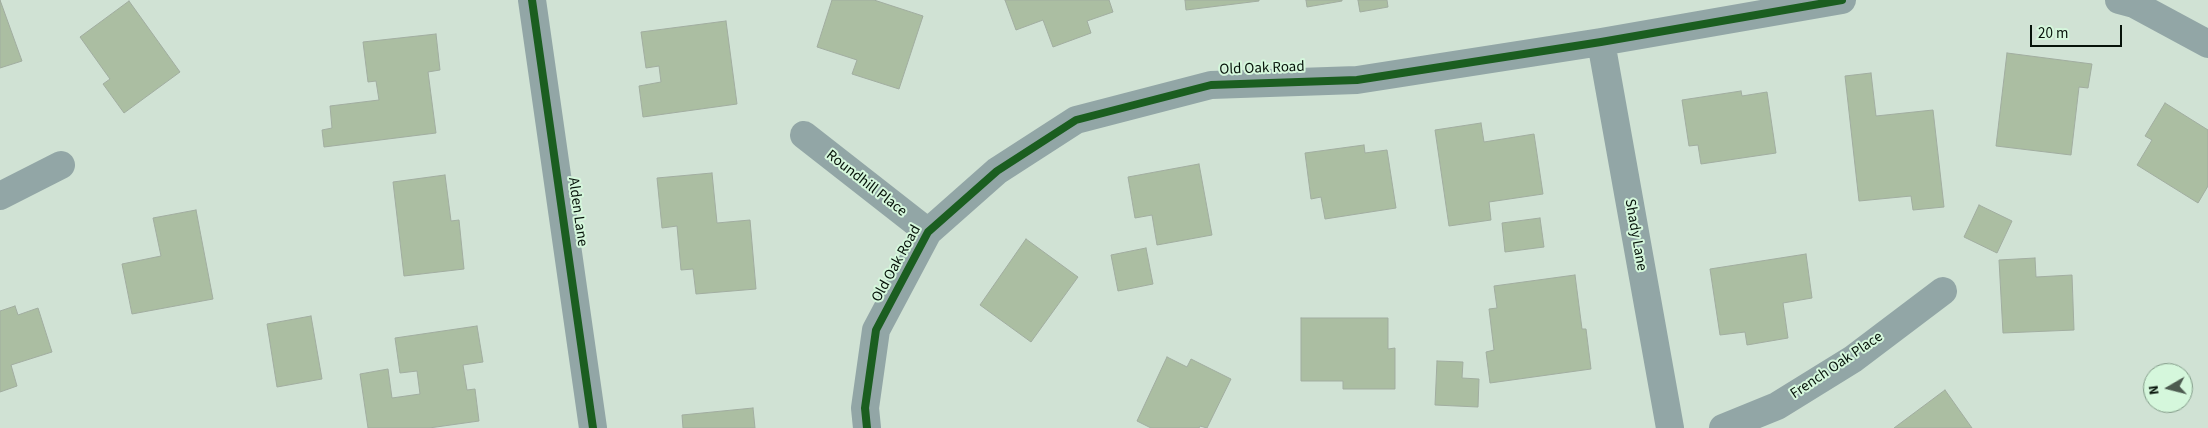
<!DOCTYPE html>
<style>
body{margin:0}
#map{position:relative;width:2208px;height:428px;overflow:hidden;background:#d0e2d4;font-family:"Source Sans 3",sans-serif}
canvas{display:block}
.north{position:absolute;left:2143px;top:363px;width:50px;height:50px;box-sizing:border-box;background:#d5f7dc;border:1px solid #829b88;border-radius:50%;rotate:262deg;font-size:14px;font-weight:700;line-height:20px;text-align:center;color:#061209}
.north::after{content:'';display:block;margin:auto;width:18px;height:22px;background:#4d5b50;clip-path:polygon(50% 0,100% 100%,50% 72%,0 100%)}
.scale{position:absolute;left:2030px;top:25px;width:92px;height:22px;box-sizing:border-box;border:2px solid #061209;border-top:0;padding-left:6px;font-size:15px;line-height:18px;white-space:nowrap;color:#061209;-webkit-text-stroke:4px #d5f7dc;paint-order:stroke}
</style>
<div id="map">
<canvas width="2208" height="428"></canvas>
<div class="north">N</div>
<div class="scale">20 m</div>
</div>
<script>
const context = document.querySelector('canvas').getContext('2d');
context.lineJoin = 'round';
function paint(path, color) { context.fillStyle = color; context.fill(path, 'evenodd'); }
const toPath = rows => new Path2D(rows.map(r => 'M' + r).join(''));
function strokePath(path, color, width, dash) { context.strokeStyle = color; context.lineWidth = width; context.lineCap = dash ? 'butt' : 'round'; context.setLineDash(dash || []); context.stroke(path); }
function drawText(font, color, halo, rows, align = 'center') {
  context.font = font + ' "Source Sans 3",sans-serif'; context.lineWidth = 4; context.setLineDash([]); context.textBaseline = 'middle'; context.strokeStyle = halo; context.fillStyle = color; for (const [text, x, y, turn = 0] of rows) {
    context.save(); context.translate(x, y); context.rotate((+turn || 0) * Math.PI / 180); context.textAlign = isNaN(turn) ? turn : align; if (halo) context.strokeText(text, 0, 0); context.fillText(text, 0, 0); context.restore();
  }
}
const building = toPath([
 [0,0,22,61,0,68,0,0],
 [832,0,874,0,923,16,899,89,852,74,857,60,817,47,832,0],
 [1005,0,1109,0,1113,12,1087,21,1091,33,1053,47,1043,20,1016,30,1005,0],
 [1185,0,1259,0,1259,1,1186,10,1185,0],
 [1306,0,1342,0,1342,1,1307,7,1306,0],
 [1358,0,1387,0,1388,7,1360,12,1358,0],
 [129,1,180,72,124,113,103,84,110,79,80,37,129,1],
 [726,21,737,104,643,117,639,86,661,82,659,66,646,68,641,32,726,21],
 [436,34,440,70,428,72,436,133,324,147,322,130,332,128,330,106,379,100,376,81,368,82,363,42,436,34],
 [2007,53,2092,64,2088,88,2079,87,2071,155,1996,146,2007,53],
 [1871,73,1876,116,1933,110,1944,207,1913,210,1911,196,1859,201,1845,76,1871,73],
 [1741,91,1742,96,1767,92,1776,153,1701,164,1698,145,1689,146,1682,100,1741,91],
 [2165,103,2208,130,2208,186,2198,203,2137,165,2152,140,2145,136,2165,103],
 [1481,123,1484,142,1534,134,1543,194,1489,202,1491,220,1449,226,1435,130,1481,123],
 [1364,145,1365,153,1387,150,1396,208,1325,219,1321,197,1311,199,1305,153,1364,145],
 [1199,164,1212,235,1157,245,1152,215,1135,218,1128,177,1199,164],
 [712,173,717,223,750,220,756,289,696,294,693,269,681,270,677,226,662,228,657,178,712,173],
 [445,175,451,221,459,220,464,269,404,276,393,182,445,175],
 [1979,205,2012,221,1997,253,1964,237,1979,205],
 [196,210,213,299,132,314,122,264,161,256,153,218,196,210],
 [1540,218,1544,247,1505,252,1502,223,1540,218],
 [1026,239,1078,277,1031,342,980,305,1026,239],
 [1146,248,1153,284,1118,291,1111,255,1146,248],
 [1806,254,1812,298,1783,303,1788,338,1747,345,1745,332,1720,335,1710,269,1806,254],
 [2035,258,2036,277,2072,275,2074,330,2003,333,1999,260,2035,258],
 [1575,275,1582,329,1586,329,1591,369,1490,383,1486,352,1494,350,1489,309,1497,308,1494,286,1575,275],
 [15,306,18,315,38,308,52,352,11,365,17,386,0,392,0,311,15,306],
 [311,316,322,379,277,387,267,324,311,316],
 [1301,318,1388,318,1388,349,1395,348,1395,389,1343,389,1343,381,1301,381,1301,318],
 [477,326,483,362,463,365,467,390,475,389,479,421,429,428,368,428,360,374,388,369,392,398,420,394,417,371,400,373,395,338,477,326],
 [1167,357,1187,367,1191,359,1231,379,1207,428,1200,426,1199,428,1151,428,1137,421,1167,357],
 [1437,361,1463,362,1462,378,1479,379,1478,407,1435,405,1437,361],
 [1945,390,1972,428,1894,428,1945,390],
 [753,408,755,428,683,428,682,415,753,408]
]);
paint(building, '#abbea2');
strokePath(building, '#a1ada0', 1);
strokePath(toPath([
 [2119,0,2134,4,2208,44],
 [1601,42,1670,428],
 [804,135,928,232],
 [0,196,61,165],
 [867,428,865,408,876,330,928,232,997,171,1076,120,1211,85,1357,80,1601,42,1842,0],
 [1723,428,1777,406,1853,359,1943,291]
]), '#92a6a6', 28);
strokePath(toPath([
 [532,0,593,428]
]), '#92a6a6', 28);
strokePath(toPath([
 [532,0,593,428],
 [867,428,865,408,876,330,928,232,997,171,1076,120,1211,85,1357,80,1601,42,1842,0]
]), '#1b5e20', 8);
drawText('15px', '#061209', '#d5f7dc', [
 ["Old Oak Road",1262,69,-2],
 ["Roundhill Place",866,184,38],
 ["Alden Lane",577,212,82],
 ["Shady Lane",1635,235,80],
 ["Old Oak Road",897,264,-61],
 ["French Oak Place",1837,366,-34]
]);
</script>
